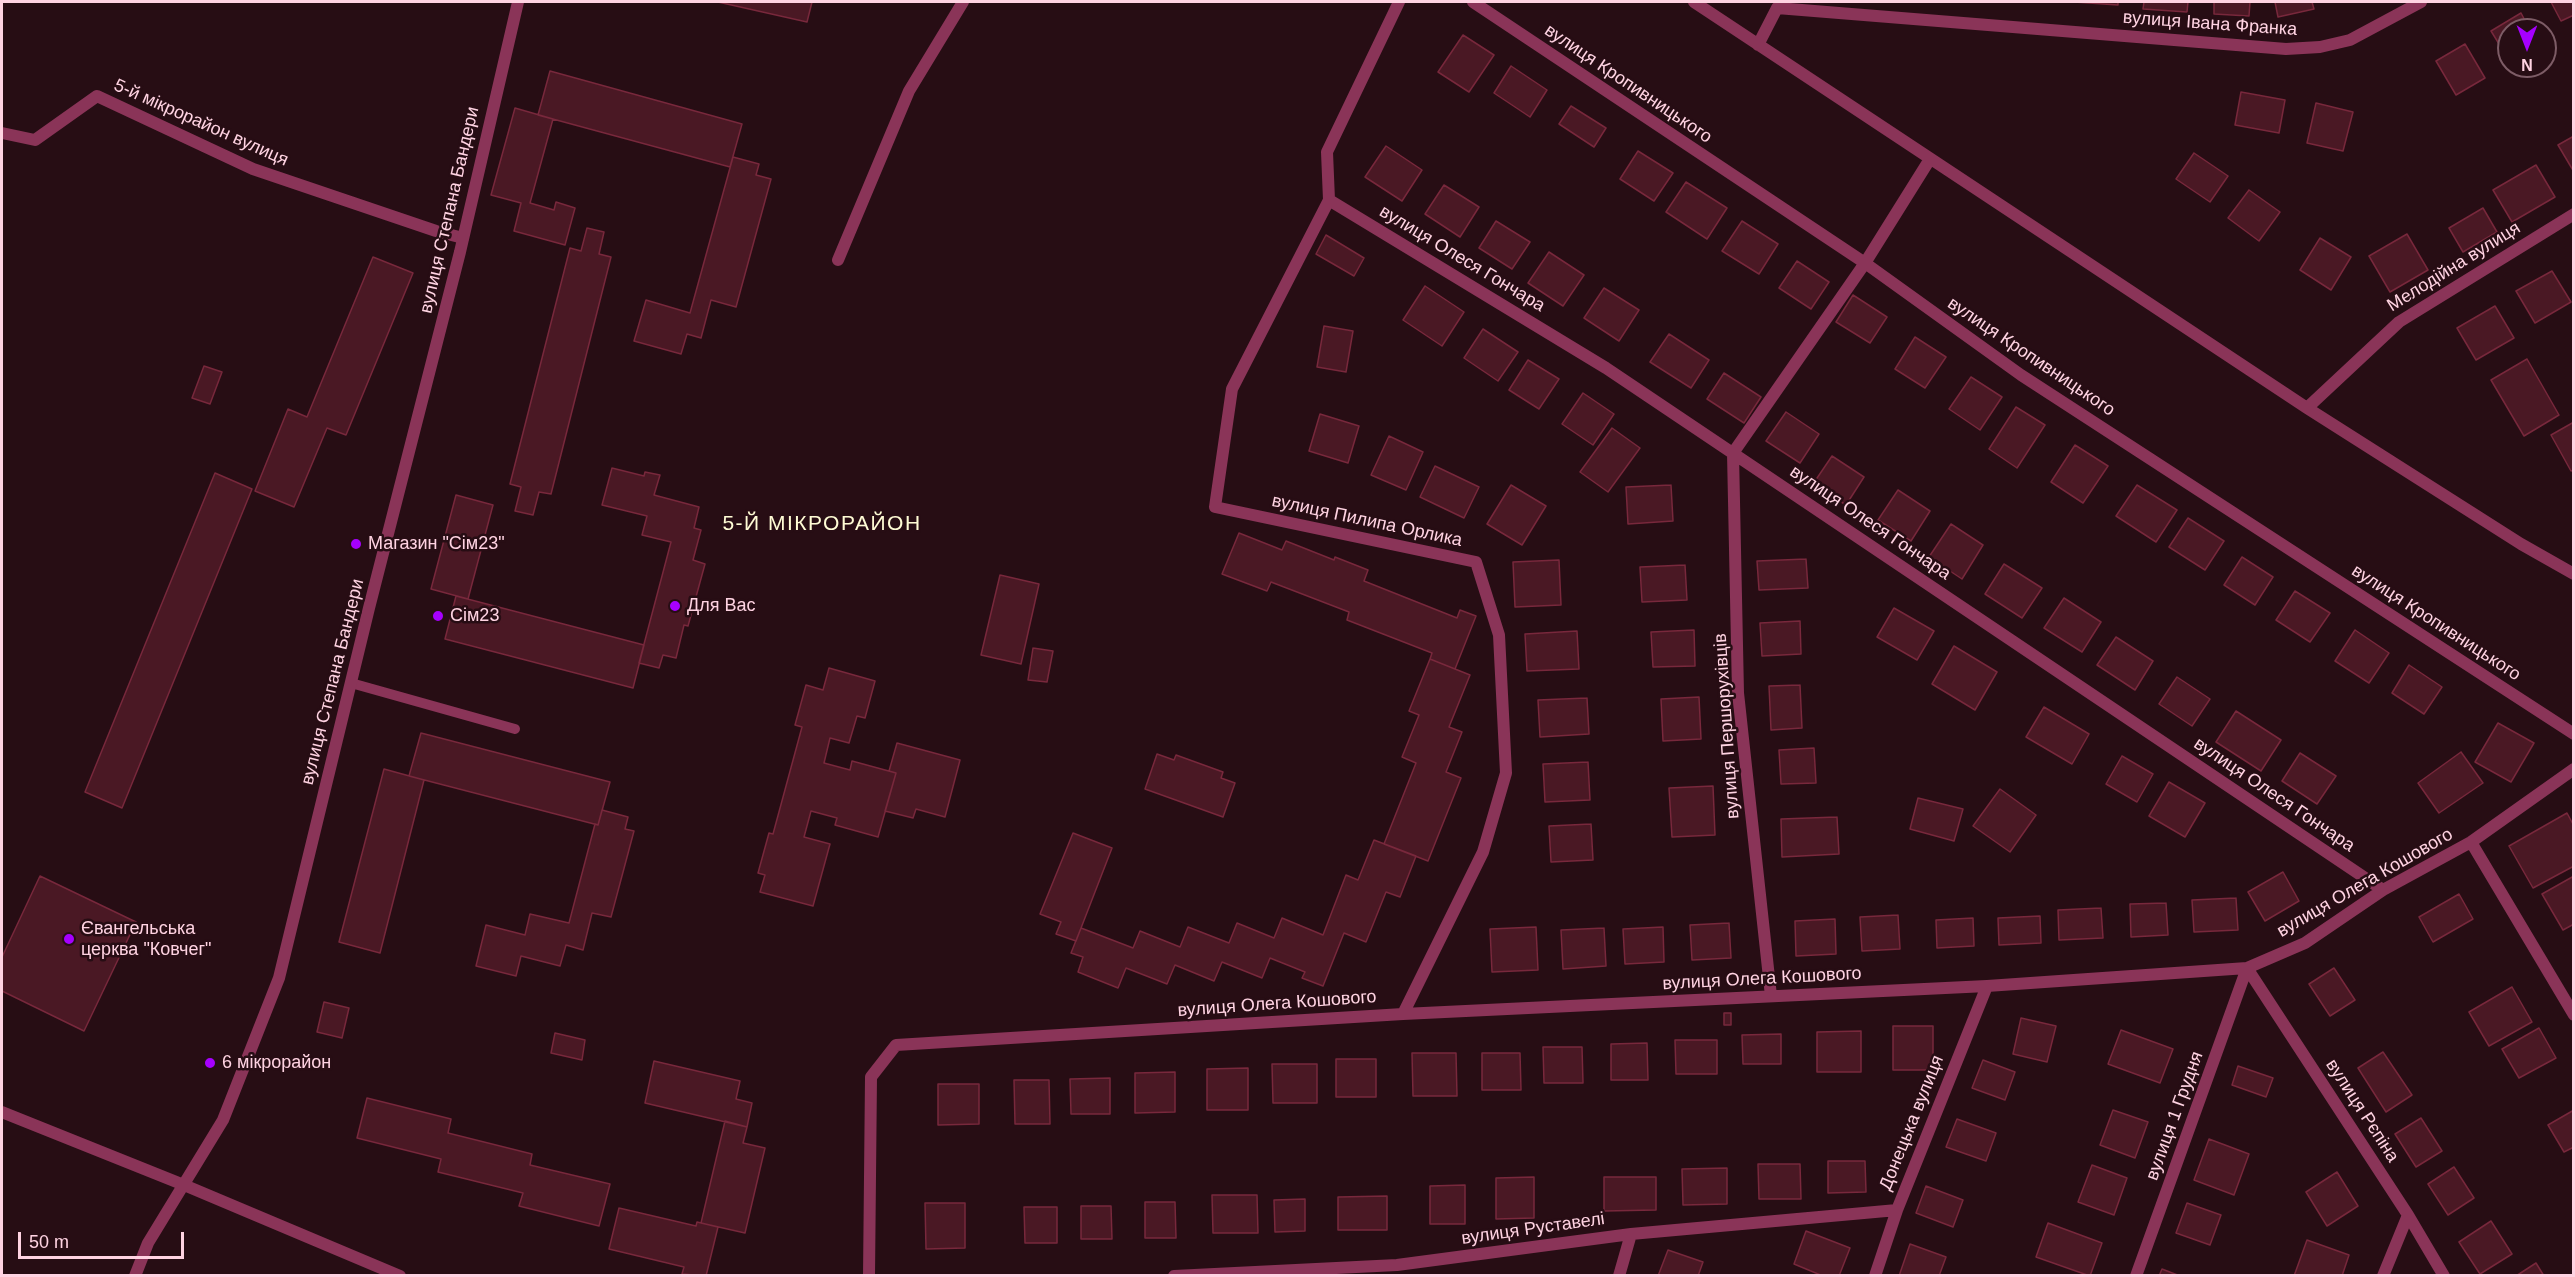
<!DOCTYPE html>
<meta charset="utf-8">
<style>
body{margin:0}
#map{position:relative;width:2575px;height:1277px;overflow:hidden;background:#270d14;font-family:Arial,sans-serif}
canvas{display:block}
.frame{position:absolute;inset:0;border:3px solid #ffd3e2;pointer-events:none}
.north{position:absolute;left:2497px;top:18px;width:60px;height:60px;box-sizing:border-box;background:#270d14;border:2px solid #7d5c66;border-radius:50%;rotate:180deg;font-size:16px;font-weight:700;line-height:24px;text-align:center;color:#ffd3e2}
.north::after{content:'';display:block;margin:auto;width:21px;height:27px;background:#a600fe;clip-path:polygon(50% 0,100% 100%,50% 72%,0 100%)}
.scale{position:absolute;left:18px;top:1232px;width:166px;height:27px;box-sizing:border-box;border:3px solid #ffd3e2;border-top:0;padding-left:8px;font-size:18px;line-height:21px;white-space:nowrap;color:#ffd3e2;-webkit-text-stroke:4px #270d14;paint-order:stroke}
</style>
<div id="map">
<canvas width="2575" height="1277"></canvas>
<div class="frame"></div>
<div class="north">N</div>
<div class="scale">50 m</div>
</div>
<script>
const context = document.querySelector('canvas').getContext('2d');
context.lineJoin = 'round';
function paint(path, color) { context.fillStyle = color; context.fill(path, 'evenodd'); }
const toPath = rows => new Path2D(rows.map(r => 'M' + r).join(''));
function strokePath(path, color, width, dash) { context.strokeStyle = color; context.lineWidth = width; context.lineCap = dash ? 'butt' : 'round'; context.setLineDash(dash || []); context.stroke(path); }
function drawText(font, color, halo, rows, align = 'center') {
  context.font = font + ' Arial,sans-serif'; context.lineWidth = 5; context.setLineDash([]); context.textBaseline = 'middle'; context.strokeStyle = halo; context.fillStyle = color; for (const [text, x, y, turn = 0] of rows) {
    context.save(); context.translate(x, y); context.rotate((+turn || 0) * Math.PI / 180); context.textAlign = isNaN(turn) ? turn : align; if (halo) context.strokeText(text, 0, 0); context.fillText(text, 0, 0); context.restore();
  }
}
const building = toPath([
 [718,2,812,2,807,22,718,2],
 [2074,2,2118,2,2118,5,2074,2],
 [2144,2,2188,2,2187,12,2143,9,2144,2],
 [2214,2,2250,2,2249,16,2214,14,2214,2],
 [2275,2,2312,2,2314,9,2278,17,2275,2],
 [2551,2,2574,2,2574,15,2561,21,2551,2],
 [2521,13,2530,30,2509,30,2509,60,2491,31,2521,13],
 [1463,35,1494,55,1469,92,1438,72,1463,35],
 [2465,44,2485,78,2456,95,2436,61,2465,44],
 [1511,66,1547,90,1530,117,1494,93,1511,66],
 [550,71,742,124,730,167,538,115,550,71],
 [2241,92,2285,100,2279,133,2235,125,2241,92],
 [2316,103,2353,112,2343,151,2307,143,2316,103],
 [1571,106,1606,128,1594,147,1559,124,1571,106],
 [515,108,553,119,530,203,554,210,556,202,575,208,565,245,514,231,521,203,491,195,515,108],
 [2574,136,2574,172,2558,145,2574,136],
 [1386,146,1422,170,1402,201,1365,177,1386,146],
 [1638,151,1673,173,1654,201,1620,179,1638,151],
 [2194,153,2228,176,2210,202,2176,179,2194,153],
 [733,157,759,164,756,175,771,179,736,307,711,300,701,338,687,334,681,354,634,341,646,300,690,313,733,157],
 [2536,165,2555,197,2512,222,2493,190,2536,165],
 [1686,182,1727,208,1707,239,1666,212,1686,182],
 [1444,185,1479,207,1460,237,1425,214,1444,185],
 [2249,190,2280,212,2259,241,2228,218,2249,190],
 [2483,208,2497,232,2463,252,2449,228,2483,208],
 [1496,221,1530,242,1512,269,1479,248,1496,221],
 [1742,221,1778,244,1759,274,1722,251,1742,221],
 [587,228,604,232,599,254,611,257,551,494,539,492,533,515,515,511,521,487,510,484,570,248,581,251,587,228],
 [2407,234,2428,270,2390,292,2369,256,2407,234],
 [1326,235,1364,258,1354,276,1316,254,1326,235],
 [2320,238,2351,257,2331,290,2300,270,2320,238],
 [1549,252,1584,275,1563,306,1528,283,1549,252],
 [373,257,413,273,346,435,327,428,294,507,255,491,288,409,307,417,373,257],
 [1797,261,1829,282,1811,309,1779,288,1797,261],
 [2552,271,2571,302,2535,323,2516,291,2552,271],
 [1425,286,1464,312,1442,346,1403,320,1425,286],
 [1604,288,1639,310,1619,341,1584,318,1604,288],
 [1853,295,1887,317,1870,343,1836,322,1853,295],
 [2495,306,2514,338,2476,360,2457,328,2495,306],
 [1324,326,1353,331,1346,372,1317,367,1324,326],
 [1483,329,1518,352,1498,381,1464,358,1483,329],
 [1669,334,1709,360,1691,388,1650,362,1669,334],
 [1915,337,1946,357,1925,388,1895,369,1915,337],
 [2527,359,2559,415,2524,436,2491,380,2527,359],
 [1528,360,1559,379,1539,409,1509,390,1528,360],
 [204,366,222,372,210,404,192,398,204,366],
 [1724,373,1761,397,1744,423,1707,399,1724,373],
 [1971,377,2002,397,1980,430,1949,409,1971,377],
 [1583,393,1614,414,1593,445,1562,424,1583,393],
 [2016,407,2045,425,2017,468,1989,449,2016,407],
 [1786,412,1819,434,1800,463,1766,441,1786,412],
 [1320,414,1359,426,1348,463,1309,451,1320,414],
 [2574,422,2574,470,2571,471,2551,435,2574,422],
 [1612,428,1640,448,1608,492,1580,472,1612,428],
 [1389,436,1423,452,1406,490,1371,475,1389,436],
 [2075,445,2108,466,2083,503,2051,482,2075,445],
 [1832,456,1864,477,1846,505,1813,484,1832,456],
 [1435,466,1479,487,1464,518,1420,497,1435,466],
 [612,468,644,476,645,472,660,475,654,495,699,507,694,528,701,530,693,560,705,564,688,626,684,625,676,658,663,655,659,668,639,663,671,542,642,535,647,516,602,505,612,468],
 [215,473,252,489,122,808,85,792,215,473],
 [1511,485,1546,506,1522,545,1487,524,1511,485],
 [1671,485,1673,521,1628,524,1626,487,1671,485],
 [2137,485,2177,510,2156,542,2116,516,2137,485],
 [1898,490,1930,511,1911,541,1878,520,1898,490],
 [456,495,493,505,468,599,431,589,456,495],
 [2188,518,2224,541,2205,570,2169,547,2188,518],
 [1951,524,1983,545,1962,579,1929,557,1951,524],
 [1239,533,1282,550,1286,541,1334,560,1335,557,1368,570,1364,581,1457,618,1460,610,1476,616,1455,669,1430,659,1432,653,1347,620,1349,612,1271,582,1267,591,1222,574,1239,533],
 [2242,557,2273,577,2255,605,2224,585,2242,557],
 [1806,559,1808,588,1759,590,1757,561,1806,559],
 [1559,560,1561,605,1515,607,1513,562,1559,560],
 [2004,564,2042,588,2022,618,1985,594,2004,564],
 [1685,565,1687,600,1642,602,1640,567,1685,565],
 [1000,575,1039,584,1021,664,981,655,1000,575],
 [2295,591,2330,613,2310,642,2276,620,2295,591],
 [456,596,644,645,633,688,445,639,456,596],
 [2064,598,2101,622,2082,652,2044,628,2064,598],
 [1894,608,1934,631,1917,660,1877,637,1894,608],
 [1800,621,1801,654,1762,656,1760,623,1800,621],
 [1694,630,1695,666,1653,667,1651,632,1694,630],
 [2355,630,2389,653,2369,683,2335,661,2355,630],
 [1577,631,1579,669,1527,671,1525,634,1577,631],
 [2116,637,2153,661,2135,690,2097,665,2116,637],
 [1954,646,1997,672,1975,710,1932,684,1954,646],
 [1033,648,1053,651,1047,682,1028,680,1033,648],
 [1430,659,1470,675,1449,727,1462,732,1446,772,1461,778,1428,861,1384,844,1416,763,1402,757,1419,715,1409,711,1430,659],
 [2409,665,2442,687,2424,714,2392,693,2409,665],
 [829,668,875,681,865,718,857,716,849,743,830,738,824,763,850,770,852,761,896,773,878,837,835,825,837,818,811,811,804,837,830,844,813,906,760,892,765,875,758,873,769,833,773,834,802,727,795,725,806,685,823,690,829,668],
 [2177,677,2210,699,2192,726,2159,704,2177,677],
 [1800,685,1802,728,1771,730,1769,686,1800,685],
 [1699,697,1701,739,1663,741,1661,699,1699,697],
 [1587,698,1589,734,1540,737,1538,700,1587,698],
 [2044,707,2089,734,2072,764,2026,737,2044,707],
 [2236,711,2281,740,2261,771,2216,742,2236,711],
 [2498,723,2534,743,2511,782,2475,762,2498,723],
 [421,733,610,782,598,825,409,776,421,733],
 [897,743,960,760,945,817,916,809,913,818,885,811,896,773,889,771,897,743],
 [1814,748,1816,783,1781,784,1779,750,1814,748],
 [2461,752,2483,783,2439,813,2418,783,2461,752],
 [2300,753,2336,776,2317,804,2282,781,2300,753],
 [1157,754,1174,760,1176,755,1223,772,1221,778,1235,783,1223,817,1145,789,1157,754],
 [2122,756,2153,774,2137,802,2106,784,2122,756],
 [1588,762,1590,800,1545,802,1543,764,1588,762],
 [384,769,424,780,380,953,339,942,384,769],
 [2169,782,2205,803,2185,837,2149,816,2169,782],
 [1713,786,1715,835,1672,837,1669,788,1713,786],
 [2000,789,2036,815,2010,852,1973,826,2000,789],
 [1918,798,1963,809,1954,841,1910,829,1918,798],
 [602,810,628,817,625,829,634,831,611,917,592,913,583,950,566,945,560,966,521,956,516,976,476,966,486,925,525,935,530,914,569,923,595,824,598,825,602,810],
 [2567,813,2574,826,2574,866,2533,888,2509,846,2567,813],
 [1837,817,1839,854,1782,857,1781,819,1837,817],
 [1591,824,1593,860,1551,862,1549,826,1591,824],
 [1073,833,1112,848,1076,941,1056,934,1061,922,1040,914,1073,833],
 [1374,840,1416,856,1400,897,1386,892,1366,942,1344,933,1323,986,1302,978,1305,972,1270,958,1262,978,1222,962,1214,981,1175,965,1167,984,1126,968,1118,988,1078,972,1083,957,1071,953,1081,928,1133,948,1140,931,1180,947,1188,927,1229,943,1237,923,1274,938,1282,918,1323,935,1346,875,1358,880,1374,840],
 [2283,872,2299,901,2265,921,2248,892,2283,872],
 [40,876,136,922,84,1031,2,991,2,957,40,876],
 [2574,876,2574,924,2563,930,2542,894,2574,876],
 [2459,894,2473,919,2433,942,2419,917,2459,894],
 [2236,898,2238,930,2194,932,2192,900,2236,898],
 [2166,903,2168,935,2131,937,2130,904,2166,903],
 [2101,908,2103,938,2059,940,2058,910,2101,908],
 [1898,915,1900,949,1862,951,1860,917,1898,915],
 [2040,916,2041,943,1999,945,1998,918,2040,916],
 [1973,918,1974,946,1937,948,1936,920,1973,918],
 [1835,919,1836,954,1796,956,1795,921,1835,919],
 [1729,923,1731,958,1692,960,1690,925,1729,923],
 [1536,927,1538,970,1492,972,1490,929,1536,927],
 [1663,927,1664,962,1625,964,1623,929,1663,927],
 [1604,928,1606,966,1563,969,1561,930,1604,928],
 [2334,968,2355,1000,2330,1016,2309,984,2334,968],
 [2512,987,2532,1022,2489,1046,2469,1012,2512,987],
 [324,1002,349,1008,342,1038,317,1032,324,1002],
 [1724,1013,1731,1013,1731,1025,1724,1025,1724,1013],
 [2021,1018,2056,1026,2047,1062,2013,1054,2021,1018],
 [1893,1026,1933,1026,1933,1070,1893,1070,1893,1026],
 [2539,1028,2556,1058,2519,1078,2502,1049,2539,1028],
 [2121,1030,2173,1049,2160,1083,2108,1064,2121,1030],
 [1861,1031,1861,1072,1817,1072,1817,1032,1861,1031],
 [555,1033,585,1040,582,1060,551,1053,555,1033],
 [1781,1034,1781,1064,1743,1064,1742,1035,1781,1034],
 [1675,1040,1717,1040,1717,1074,1676,1074,1675,1040],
 [1647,1043,1648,1080,1611,1080,1611,1044,1647,1043],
 [1543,1047,1582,1047,1583,1083,1544,1083,1543,1047],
 [2383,1052,2412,1095,2386,1112,2358,1068,2383,1052],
 [1412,1053,1456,1053,1457,1096,1413,1096,1412,1053],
 [1482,1053,1520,1053,1521,1090,1482,1090,1482,1053],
 [1336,1059,1376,1059,1376,1097,1336,1097,1336,1059],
 [1983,1060,2015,1072,2005,1100,1972,1088,1983,1060],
 [654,1061,740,1081,736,1099,752,1103,747,1127,645,1103,654,1061],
 [1272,1064,1317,1064,1317,1103,1273,1103,1272,1064],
 [2238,1066,2273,1078,2266,1097,2232,1085,2238,1066],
 [1248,1068,1248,1110,1207,1110,1207,1069,1248,1068],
 [1175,1072,1175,1112,1135,1113,1135,1073,1175,1072],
 [1110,1078,1110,1114,1071,1114,1070,1079,1110,1078],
 [1014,1080,1049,1080,1050,1124,1015,1124,1014,1080],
 [938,1084,979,1084,979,1124,938,1125,938,1084],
 [367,1098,451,1119,448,1133,532,1154,530,1165,610,1184,599,1226,519,1206,523,1193,438,1172,441,1159,357,1138,367,1098],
 [2113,1110,2148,1122,2135,1158,2100,1145,2113,1110],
 [2574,1110,2574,1147,2564,1152,2548,1125,2574,1110],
 [2421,1118,2442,1151,2416,1167,2395,1134,2421,1118],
 [1957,1119,1996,1133,1986,1161,1946,1147,1957,1119],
 [725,1121,747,1127,743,1143,765,1148,745,1233,701,1223,725,1121],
 [2209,1139,2249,1154,2234,1195,2194,1180,2209,1139],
 [1828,1161,1865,1161,1866,1192,1828,1193,1828,1161],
 [1758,1164,1800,1164,1801,1199,1759,1199,1758,1164],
 [2092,1165,2127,1178,2114,1215,2078,1202,2092,1165],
 [2454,1167,2474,1198,2448,1215,2428,1184,2454,1167],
 [1727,1168,1727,1204,1683,1205,1682,1169,1727,1168],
 [2337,1172,2358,1206,2327,1226,2306,1192,2337,1172],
 [1534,1177,1534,1218,1496,1219,1496,1178,1534,1177],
 [1604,1177,1656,1177,1656,1210,1604,1211,1604,1177],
 [1465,1185,1465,1224,1430,1224,1430,1186,1465,1185],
 [1926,1186,1963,1200,1953,1227,1916,1213,1926,1186],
 [1212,1195,1257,1195,1258,1233,1213,1233,1212,1195],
 [1387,1196,1387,1230,1338,1230,1338,1197,1387,1196],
 [1305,1199,1305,1231,1275,1232,1274,1200,1305,1199],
 [1145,1202,1175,1202,1176,1238,1145,1238,1145,1202],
 [925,1203,965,1203,965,1248,926,1249,925,1203],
 [2187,1203,2221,1215,2210,1245,2176,1233,2187,1203],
 [1081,1206,1111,1206,1112,1239,1081,1239,1081,1206],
 [1024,1207,1057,1207,1057,1243,1025,1243,1024,1207],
 [619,1208,696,1226,697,1222,718,1227,706,1276,682,1274,684,1267,609,1249,619,1208],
 [2491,1221,2512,1254,2480,1274,2459,1242,2491,1221],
 [2048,1223,2102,1243,2090,1276,2036,1257,2048,1223],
 [1806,1231,1850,1248,1839,1276,1823,1276,1794,1264,1806,1231],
 [2307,1240,2349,1255,2342,1276,2294,1276,2307,1240],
 [1910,1244,1946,1257,1939,1276,1899,1276,1910,1244],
 [1668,1250,1703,1262,1698,1276,1658,1276,1668,1250],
 [2536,1263,2544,1276,2516,1276,2536,1263],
 [2162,1269,2180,1276,2159,1276,2162,1269]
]);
paint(building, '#4a1824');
strokePath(building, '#78283c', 1.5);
strokePath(toPath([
 [351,683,515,729]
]), '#8a3458', 10);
strokePath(toPath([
 [1399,2,1327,152,1329,200,1232,389,1215,507,1476,562,1499,635,1506,773,1483,852,1403,1014],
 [1473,2,1865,263,2021,375,2574,734],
 [1694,2,2307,408,2521,544,2574,574],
 [1758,45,1777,8,2286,49,2320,47,2350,40,2421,2],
 [2,133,35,140,97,96,253,169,436,231,463,238],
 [1329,200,1606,368,2383,890],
 [838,260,909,91,963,2],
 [2307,408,2399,322,2574,214],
 [2471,842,2574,1015],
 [2247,968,2408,1215,2444,1276],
 [1771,996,1738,693,1733,453,1865,263,1930,159],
 [869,1276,871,1077,896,1045,1403,1014,1987,986,2247,968,2305,943,2383,890,2471,842,2574,769],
 [1174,1276,1397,1265,1631,1234,1897,1210],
 [1619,1276,1631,1234],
 [1875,1276,1897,1210,1987,986],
 [2136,1276,2247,968],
 [2383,1276,2408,1215]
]), '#8a3458', 12);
strokePath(toPath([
 [2,1112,184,1185,400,1276],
 [135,1276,148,1243,223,1120,279,978,369,608,460,252,518,2]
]), '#8a3458', 12);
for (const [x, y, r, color] of [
 [356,544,6,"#a600fe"],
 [675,606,6,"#a600fe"],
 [438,616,6,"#a600fe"],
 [69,939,6,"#a600fe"],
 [210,1063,6,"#a600fe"]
]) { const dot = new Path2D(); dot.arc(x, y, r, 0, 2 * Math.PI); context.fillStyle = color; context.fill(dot); strokePath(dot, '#270d14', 2); }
drawText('18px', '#ffd3e2', '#270d14', [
 ["вулиця Івана Франка",2210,24,4],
 ["вулиця Кропивницького",1628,84,34],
 ["5-й мікрорайон вулиця",201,123,24],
 ["вулиця Степана Бандери",450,210,-77],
 ["вулиця Олеся Гончара",1462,259,31],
 ["Мелодійна вулиця",2454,267,-32],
 ["вулиця Кропивницького",2031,357,34],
 ["вулиця Пилипа Орлика",1367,521,12],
 ["вулиця Олеся Гончара",1870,523,34],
 ["вулиця Кропивницького",2436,623,33],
 ["вулиця Степана Бандери",333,682,-76],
 ["вулиця Першорухівців",1727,726,-94],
 ["вулиця Олеся Гончара",2274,795,34],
 ["вулиця Олега Кошового",2365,883,-30],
 ["вулиця Олега Кошового",1762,979,-3],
 ["вулиця Олега Кошового",1277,1004,-4],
 ["вулиця Рєпіна",2362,1111,57],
 ["вулиця 1 Грудня",2175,1116,-70],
 ["Донецька вулиця",1912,1123,-68],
 ["вулиця Руставелі",1533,1229,-8]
]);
drawText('18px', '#ffd3e2', '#270d14', [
 ["Магазин \"Сім23\"",368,544],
 ["Для Вас",687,606],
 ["Сім23",450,616],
 ["Євангельська",81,929],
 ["церква \"Ковчег\"",81,950],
 ["6 мікрорайон",222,1063]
], 'left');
context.letterSpacing = '1.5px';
drawText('21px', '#fffcd5', '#270d14', [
 ["5-Й МІКРОРАЙОН",822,524]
]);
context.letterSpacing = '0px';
</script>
